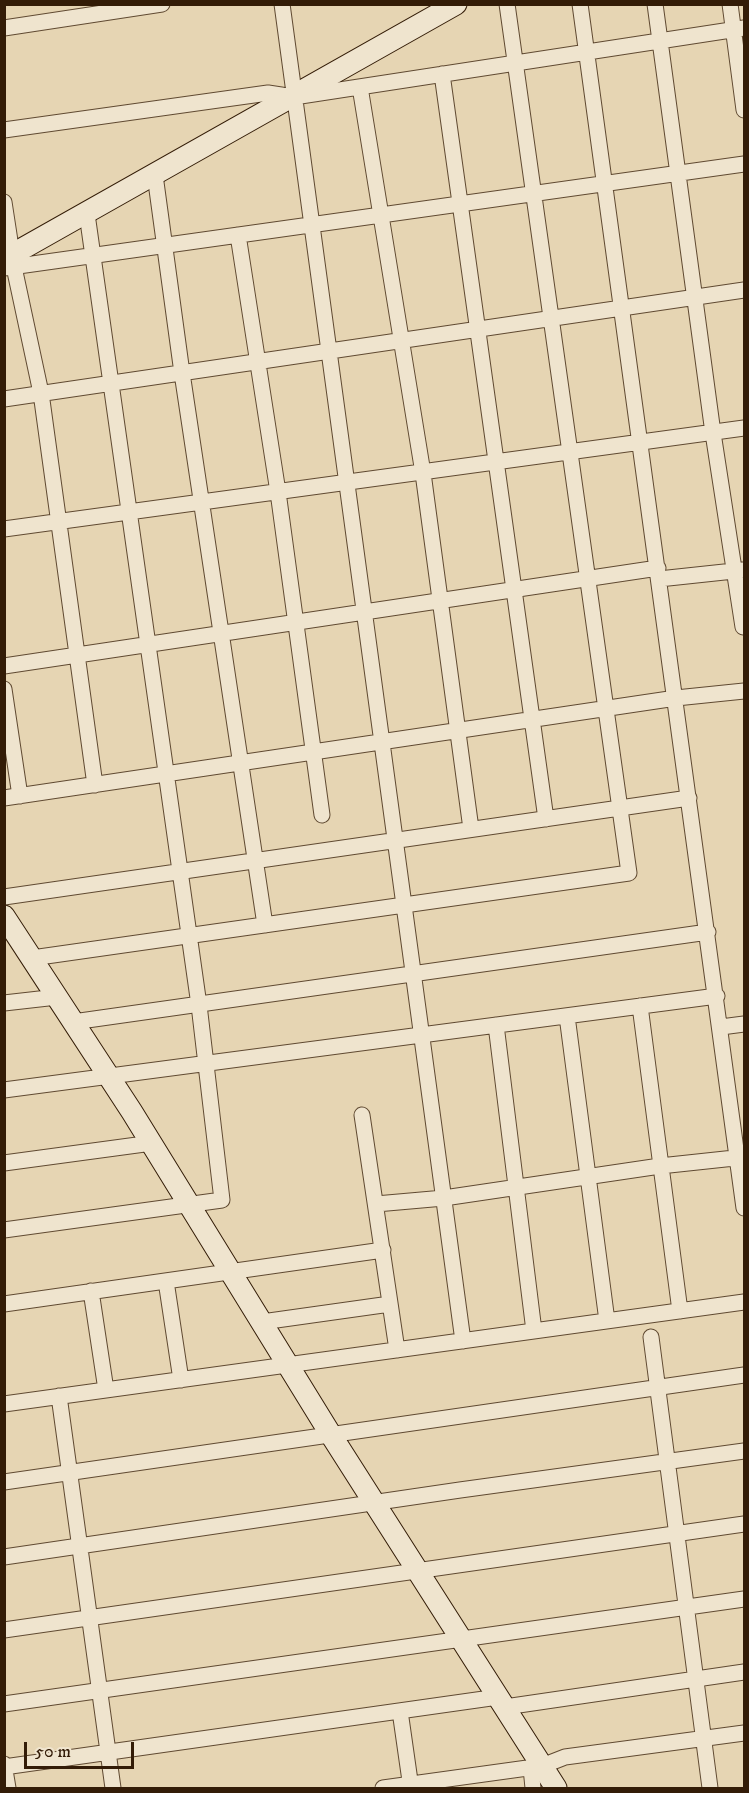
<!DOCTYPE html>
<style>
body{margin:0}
#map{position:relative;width:749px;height:1793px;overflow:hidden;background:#e6d5b3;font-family:"IM FELL DW Pica",serif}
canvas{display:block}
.frame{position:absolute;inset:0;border:6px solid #331c07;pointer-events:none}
.scale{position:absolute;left:24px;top:1742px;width:110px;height:27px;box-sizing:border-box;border:3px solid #331c07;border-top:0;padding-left:8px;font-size:18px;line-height:21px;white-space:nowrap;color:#331c07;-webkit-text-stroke:4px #efe4ce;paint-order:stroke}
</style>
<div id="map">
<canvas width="749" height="1793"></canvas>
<div class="frame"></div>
<div class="scale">50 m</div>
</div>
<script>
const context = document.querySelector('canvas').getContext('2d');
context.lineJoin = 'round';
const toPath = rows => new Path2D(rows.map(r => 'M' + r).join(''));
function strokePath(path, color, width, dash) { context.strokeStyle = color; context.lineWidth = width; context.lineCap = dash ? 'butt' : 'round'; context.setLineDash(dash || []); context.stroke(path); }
const street = toPath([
 [282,4,463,1341],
 [580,4,744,1208],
 [655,4,713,433,743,627],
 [730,4,744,110],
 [4,28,162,4],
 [442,74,546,819],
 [360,87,423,473,471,829],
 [4,130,268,93,294,97,744,28],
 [155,175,182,373,265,925],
 [4,202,14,267,41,393,95,785],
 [238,235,278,492,322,815],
 [4,268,744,164],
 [4,399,744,290],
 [4,529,744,428],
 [659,579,743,570],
 [4,666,658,568],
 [4,689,20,796],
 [4,798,676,698,744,691],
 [4,897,689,798],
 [32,958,629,873,507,4],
 [4,1003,57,997],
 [640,1006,680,1311],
 [567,1016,607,1321],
 [73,1022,708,932],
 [496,1025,534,1331],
 [721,1027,744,1024],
 [4,1090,717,996],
 [362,1115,397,1350],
 [4,1163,152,1143],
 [376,1204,444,1198,660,1166,744,1157],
 [4,1230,222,1200,199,1005,87,214],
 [166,1281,181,1380],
 [91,1291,106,1390],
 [4,1304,383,1250],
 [262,1322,390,1304],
 [651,1337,710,1788],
 [59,1396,113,1788],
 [4,1404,744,1302],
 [4,1482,744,1375],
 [4,1557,460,1490,744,1451],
 [4,1630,744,1524],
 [4,1704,744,1599],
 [505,1707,744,1672],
 [400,1711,411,1788],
 [4,1764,8,1788],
 [4,1767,498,1697],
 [531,1768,533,1788],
 [383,1788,542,1766,565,1757,744,1733]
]);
const secondary = toPath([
 [4,259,456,4],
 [4,916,132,1112,331,1435,556,1788]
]);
strokePath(street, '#604a32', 17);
strokePath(secondary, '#331c07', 23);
strokePath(street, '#efe4ce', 15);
strokePath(secondary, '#efe4ce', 21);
</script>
